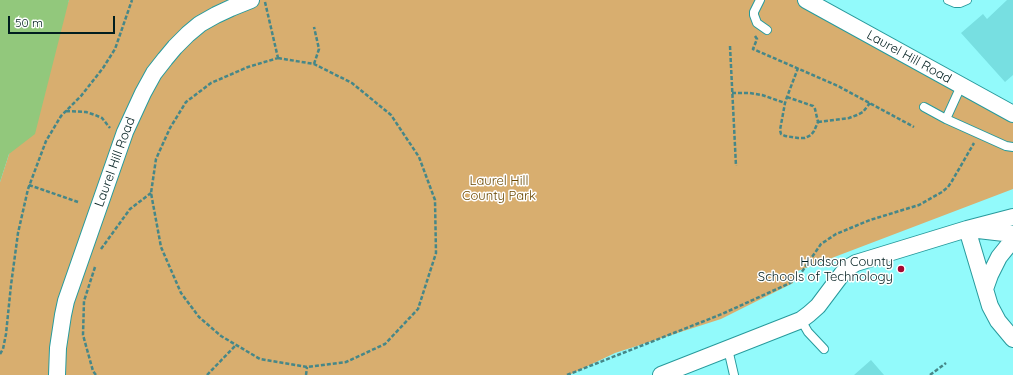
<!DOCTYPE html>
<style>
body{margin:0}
#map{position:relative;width:1013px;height:375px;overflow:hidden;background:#92fafb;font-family:Quicksand,sans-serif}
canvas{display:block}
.scale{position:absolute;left:8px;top:16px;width:107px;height:18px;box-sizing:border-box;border:2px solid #001e1f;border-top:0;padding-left:5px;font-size:12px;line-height:14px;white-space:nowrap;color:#001e1f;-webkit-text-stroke:3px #fff;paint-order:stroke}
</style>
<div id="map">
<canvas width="1013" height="375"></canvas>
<div class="scale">50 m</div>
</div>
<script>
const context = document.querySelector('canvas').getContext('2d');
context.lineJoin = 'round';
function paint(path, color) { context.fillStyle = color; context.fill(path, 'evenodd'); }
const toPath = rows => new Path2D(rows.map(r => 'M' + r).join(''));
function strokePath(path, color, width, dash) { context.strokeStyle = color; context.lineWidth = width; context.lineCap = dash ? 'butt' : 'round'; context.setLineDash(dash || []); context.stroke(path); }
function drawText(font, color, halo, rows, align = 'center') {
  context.font = font + ' Quicksand,sans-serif'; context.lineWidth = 3; context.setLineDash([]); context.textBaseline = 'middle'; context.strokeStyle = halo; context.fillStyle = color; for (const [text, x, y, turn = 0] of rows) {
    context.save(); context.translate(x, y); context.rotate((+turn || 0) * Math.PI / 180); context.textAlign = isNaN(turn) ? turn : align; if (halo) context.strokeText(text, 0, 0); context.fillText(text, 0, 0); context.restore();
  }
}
paint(toPath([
 [69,0,800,0,1013,123,1013,189,795,272,793,283,721,319,615,353,569,375,0,375,0,182,9,154]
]), '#d8ae6f');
paint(toPath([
 [0,0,69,0,35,134,9,154,0,182]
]), '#92c87c');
paint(toPath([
 [1007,0,1013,0,1013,75,1005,82,961,33,983,14,987,19],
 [871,360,884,375,854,375]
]), '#77dfe1');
const service = toPath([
 [760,0,754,12,754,15,757,23,767,30],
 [948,0,955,3,960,3,967,0],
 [961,86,946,119,1006,146,1013,147],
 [924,107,946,119],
 [801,320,808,332,824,349],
 [728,349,734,375]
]);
const minor = toPath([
 [806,0,1013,114],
 [967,229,990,306,998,321,1013,339],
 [978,230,1013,234],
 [985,289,990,275,999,257,1007,247,1013,243],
 [57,375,58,348,63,315,66,301,125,132,143,93,154,73,165,59,175,47,188,34,200,24,216,15,231,8,251,0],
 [661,375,801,320,809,314,818,306,842,274,849,267,856,263,967,229,1013,217]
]);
strokePath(service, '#279a9c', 10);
strokePath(minor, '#279a9c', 18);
strokePath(toPath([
 [265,2,278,58],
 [755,36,757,39,753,49,838,86,914,127],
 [730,46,736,166],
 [278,58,314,64,352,83,391,115,419,157,435,200,436,253,418,309,385,344,346,362,307,367,260,359,221,336,199,317,181,293,161,247,151,193,156,159,170,128,186,102,211,83,248,67,278,58],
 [314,64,319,49,314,27],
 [732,93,750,93,762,95,785,103],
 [787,97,813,106,815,109,818,122,814,131,811,135,805,138,798,138,785,136,781,134,780,130,785,103,787,97,798,68],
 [66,111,86,112,95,115,102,118,110,128],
 [818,122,849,118,857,115,863,112,870,103],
 [29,185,78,202],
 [101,249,130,209,151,193],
 [95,267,84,301,83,335,93,371,96,375],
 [0,354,3,349,6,334,11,285,18,233,28,189,46,141,61,116,81,96,103,68,115,49,132,0],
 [207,375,236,345],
 [306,375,307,367],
 [567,375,722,314,790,283,799,276,821,244,836,234,870,220,919,205,942,192,948,187,952,181,974,143],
 [930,375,946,363]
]), '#468788', 2.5, [4, 2]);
strokePath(service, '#fff', 8);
strokePath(minor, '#fff', 16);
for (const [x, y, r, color] of [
 [901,269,4,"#a40832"]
]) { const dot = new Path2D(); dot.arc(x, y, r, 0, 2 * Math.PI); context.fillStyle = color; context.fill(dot); strokePath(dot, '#fff', 1.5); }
drawText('13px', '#001e1f', '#fff', [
 ["Laurel Hill Road",909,57,29],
 ["Laurel Hill Road",115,162,-70]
]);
drawText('13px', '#6a4802', '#fff', [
 ["Laurel Hill",499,181],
 ["County Park",499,196]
]);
drawText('13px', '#001e1f', '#fff', [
 ["Hudson County",893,262],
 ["Schools of Technology",893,277]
], 'right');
</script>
